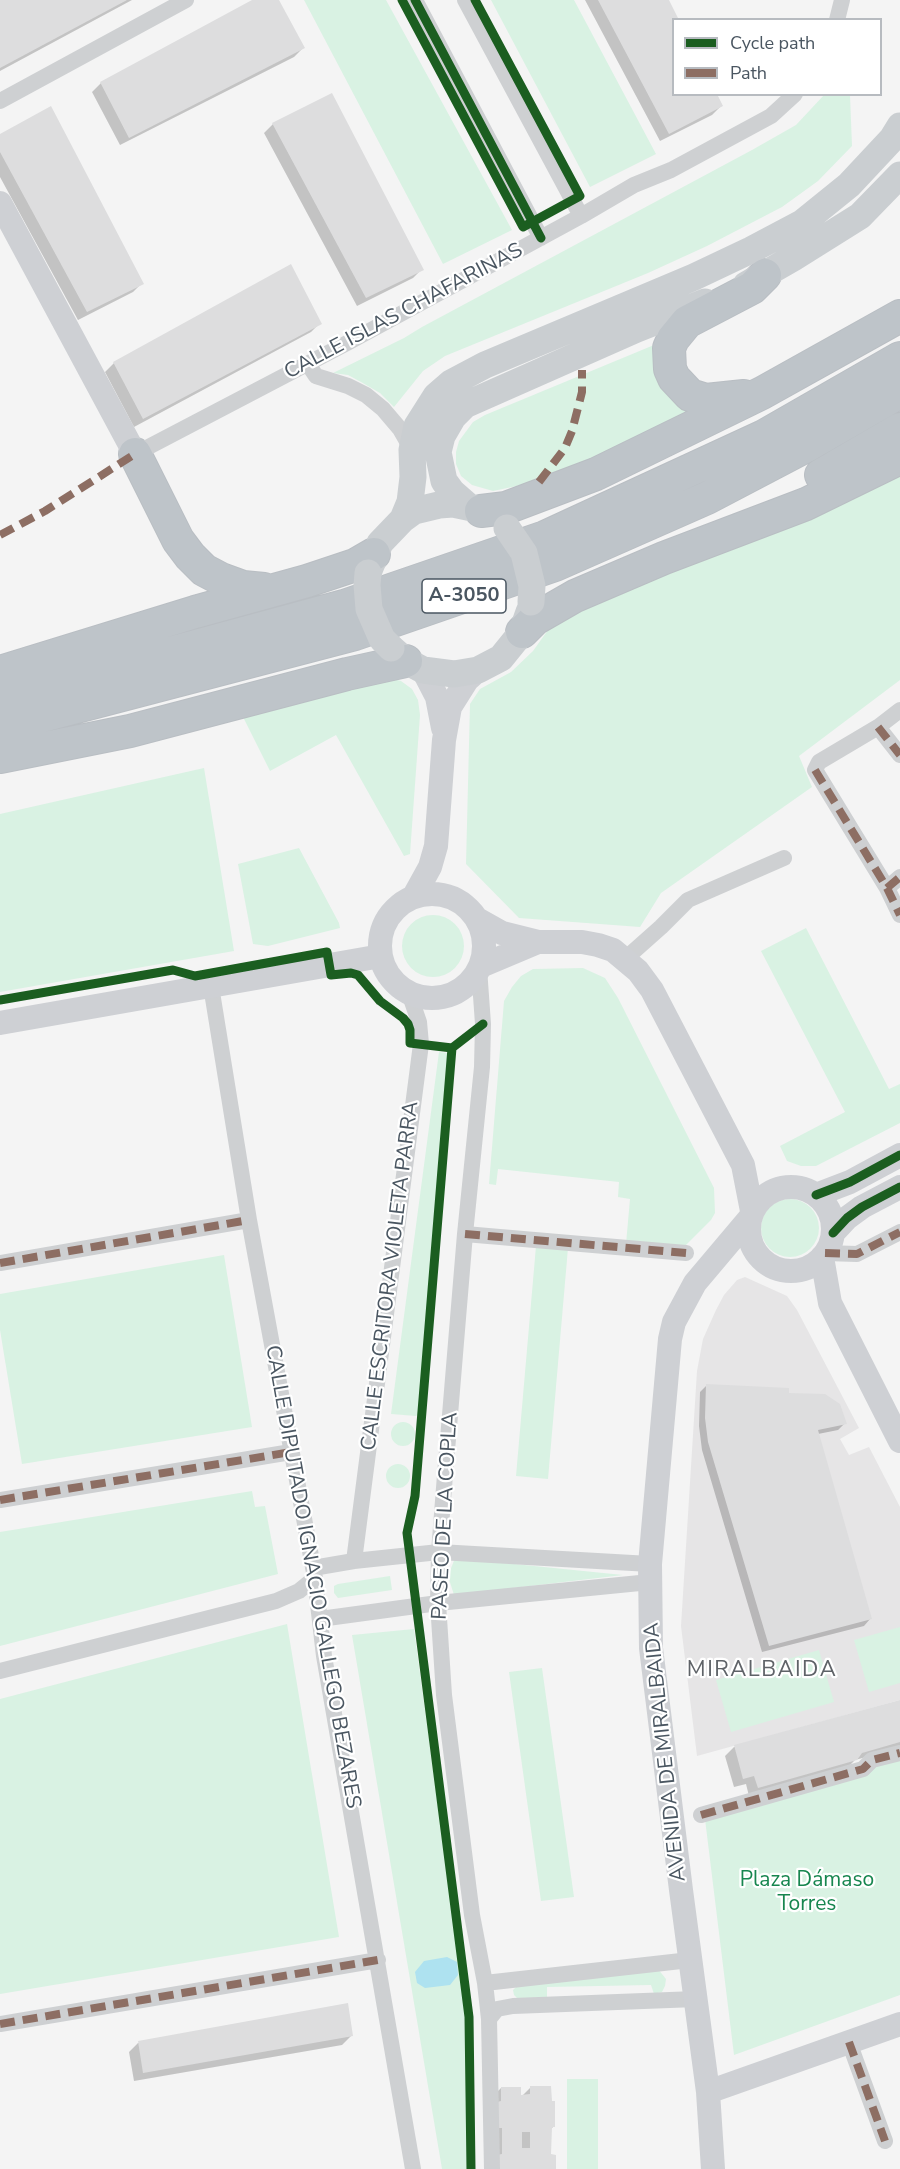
<!DOCTYPE html>
<meta charset="utf-8">
<style>
body{margin:0}
#map{position:relative;width:900px;height:2169px;overflow:hidden;background:#f4f4f4;font-family:"Nunito Sans",sans-serif}
canvas{display:block}
.legend{position:absolute;left:672px;top:18px;width:210px;height:78px;box-sizing:border-box;background:#fff;border:2px solid #b7bbc0;margin:0;padding:8px 10px;list-style:none;font-size:18px;color:#4a5661}
.legend li{display:flex;align-items:center;gap:12px;height:30px}
.legend b{width:30px;border:2px solid #b7bbc0}
</style>
<div id="map">
<canvas width="900" height="2169"></canvas>
<ul class="legend">
<li><b style="height:8px;background:#1b5e20"></b>Cycle path</li>
<li><b style="height:8px;background:#8d6e63"></b>Path</li>
</ul>
</div>
<script>
const context = document.querySelector('canvas').getContext('2d');
context.lineJoin = 'round';
function paint(path, color) { context.fillStyle = color; context.fill(path, 'evenodd'); }
const toPath = rows => new Path2D(rows.map(r => 'M' + r).join(''));
function strokePath(path, color, width, dash) { context.strokeStyle = color; context.lineWidth = width; context.lineCap = dash ? 'butt' : 'round'; context.setLineDash(dash || []); context.stroke(path); }
function drawText(font, color, halo, rows, align = 'center') {
  context.font = font + ' "Nunito Sans",sans-serif'; context.lineWidth = 4.5; context.setLineDash([]); context.textBaseline = 'middle'; context.strokeStyle = halo; context.fillStyle = color; for (const [text, x, y, turn = 0] of rows) {
    context.save(); context.translate(x, y); context.rotate((+turn || 0) * Math.PI / 180); context.textAlign = isNaN(turn) ? turn : align; if (halo) context.strokeText(text, 0, 0); context.fillText(text, 0, 0); context.restore();
  }
}
paint(toPath([
 [745,1277,787,1296,797,1310,859,1428,840,1439,849,1455,869,1447,900,1507,900,1700,697,1756,681,1626,697,1371,703,1339,716,1310,724,1295,737,1280]
]), '#e6e5e6');
paint(toPath([
 [304,0,386,0,512,230,443,264],
 [491,0,574,0,656,154,590,187],
 [824,95,850,95,852,146,818,181,782,207,707,246,648,273,445,356,423,371,394,407,380,393,361,382,348,375,333,373,404,338,422,327,752,150,796,125],
 [654,345,680,405,688,412,683,419,542,483,540,479,517,486,493,491,472,485,461,476,456,464,456,452,459,441,473,422,485,415],
 [900,472,900,680,799,756,812,787,661,893,640,927,519,918,466,864,470,704,480,689,511,672,533,651,553,623,572,612,803,520],
 [386,677,401,681,412,689,418,700,420,715,410,854,404,856,336,735,270,771,242,715],
 [204,768,234,951,0,992,0,814],
 [299,848,339,923,340,928,268,946,253,944,238,864],
 '402 946a31 31 0 1 1 62 0a31 31 0 1 1-62 0Z',
 [806,928,889,1089,900,1084,900,1123,816,1166,801,1166,787,1161,780,1146,845,1112,761,951],
 [583,968,605,978,618,998,714,1188,715,1213,711,1220,683,1248,626,1244,630,1199,618,1197,619,1182,498,1169,496,1185,489,1184,504,1001,512,987,521,976,533,969],
 [439,1052,447,1053,449,1056,419,1414,416,1416,391,1414],
 '761 1228a29 29 0 1 1 58 0a29 29 0 1 1-58 0Z',
 [536,1246,568,1248,548,1479,516,1476],
 [224,1255,252,1427,22,1464,0,1330,0,1294],
 '391 1434a12 12 0 1 1 24 0a12 12 0 1 1-24 0Z',
 '386 1476a12 12 0 1 1 24 0a12 12 0 1 1-24 0Z',
 [252,1491,255,1507,265,1506,278,1574,0,1646,0,1532],
 [455,1558,623,1575,454,1595,448,1576],
 [390,1576,392,1590,338,1598,334,1593,334,1586,338,1584],
 [287,1624,339,1937,0,1994,0,1699],
 [900,1627,900,1683,869,1692,854,1640],
 [414,1629,466,2013,468,2169,442,2169,352,1635],
 [819,1650,834,1702,731,1732,716,1680],
 [542,1668,574,1897,541,1901,509,1672],
 [900,1759,900,1995,734,2055,705,1819],
 [658,1969,666,1979,665,1986,662,1992,654,1994,651,1985,547,1987,547,1997,518,1999,514,1995,513,1990,518,1985],
 [567,2079,598,2079,598,2169,567,2169]
]), '#d9f2e3');
paint(toPath([
 [447,1957,457,1962,458,1975,450,1985,425,1988,417,1983,415,1972,424,1961]
]), '#aee2f0');
paint(toPath([
 [0,0,132,0,0,71],
 [255,0,277,0,303,48,294,57,120,145,92,92,101,83],
 [585,0,668,0,674,20,674,94,721,106,712,115,660,141],
 [273,124,422,269,413,278,357,306,264,133],
 [0,135,142,283,133,292,78,320,0,177],
 [320,323,311,332,134,427,105,372,114,363],
 [707,1385,788,1395,845,1423,838,1430,818,1434,870,1619,864,1626,762,1652,702,1450,699,1426,700,1392],
 [900,1701,900,1748,855,1760,846,1769,749,1796,746,1784,734,1787,725,1756,734,1747],
 [351,2036,342,2045,134,2081,129,2052,138,2043],
 [501,2088,522,2096,530,2088,553,2127,550,2130,550,2156,554,2169,485,2169,488,2101]
]), '#0003');
paint(toPath([
 [0,0,127,0,0,68],
 [252,0,279,0,305,48,129,138,100,82],
 [598,0,669,0,679,20,674,20,674,94,717,94,723,106,669,134],
 [332,93,424,270,366,298,272,123],
 [51,106,144,284,87,312,0,152,0,134],
 [291,264,322,324,143,419,113,362],
 [706,1384,789,1388,789,1393,825,1394,840,1404,847,1424,818,1430,872,1619,769,1646,708,1442,705,1418],
 [900,1700,900,1742,862,1753,857,1760,758,1788,754,1776,743,1779,734,1745],
 [348,2003,353,2036,143,2073,138,2041],
 [530,2086,551,2086,552,2101,555,2101,555,2127,552,2127,551,2154,556,2155,556,2169,497,2169,497,2155,502,2154,502,2128,497,2128,497,2102,501,2101,501,2087,521,2087,521,2095,530,2094],
 [522,2132,530,2132,530,2148,522,2148]
]), '#ddddde');
const highway = toPath([
 [744,396,706,400,690,395,674,378,670,369,669,348,673,339,687,322,752,288,765,275],
 [135,454,178,540,190,556,204,570,221,579,243,587,264,589],
 [821,475,900,429],
 [481,511,506,508,596,474,762,393,900,316],
 [522,632,535,619,575,596,664,558,806,504,900,458],
 [0,672,195,612,307,581,355,565,374,554],
 [0,699,344,606,545,537,764,436,900,358],
 [0,727,355,634,555,565,707,498,810,444,900,392],
 [0,757,130,731,347,674,406,661]
]);
strokePath(highway, '#b9bec3', 34);
strokePath(toPath([
 [415,0,541,238],
 [465,0,581,216],
 [837,20,842,0],
 [0,101,186,0],
 [308,364,316,376,348,386,366,395,383,409,400,429,412,450],
 [135,454,349,342,581,216,634,185,671,170,771,116,795,94],
 [900,710,878,727,819,762,815,770,887,888,900,915],
 [878,727,900,755],
 [887,888,900,877],
 [625,959,661,927,688,900,784,858],
 [479,968,483,1024,482,1067,465,1234,445,1475,439,1552,438,1603,444,1695,472,1915,485,1983,489,2019,492,2169],
 [211,986,249,1220,315,1578,324,1656,413,2169],
 [465,1234,686,1253],
 [825,1253,857,1254,900,1232],
 [0,1263,249,1220],
 [0,1500,291,1452],
 [354,1561,421,1044,419,1022,409,993],
 [313,1568,354,1561,439,1552,650,1564],
 [320,1619,438,1603,650,1582],
 [0,1671,276,1601,299,1591,315,1578],
 [701,1815,863,1769,872,1760,900,1753],
 [485,1983,690,1960],
 [489,2019,497,2009,513,2006,696,1999],
 [0,2024,378,1960],
 [849,2042,885,2141]
]), '#ced0d2', 16);
strokePath(toPath([
 [0,203,135,454],
 [423,670,437,697,443,728],
 '380 946a52 52 0 1 1 104 0a52 52 0 1 1-104 0Z',
 [414,896,430,867,436,846,444,740,450,707,467,680,478,670],
 [477,919,502,933,538,942,582,942,598,945,613,950,638,971,652,990,743,1165,752,1211],
 [481,966,538,942],
 [0,1023,381,956],
 '749 1229a42 42 0 1 1 84 0a42 42 0 1 1-84 0Z',
 [816,1195,850,1182,900,1155],
 [833,1233,847,1218,862,1207,900,1187],
 [822,1257,830,1303,900,1441],
 [708,2092,900,2024],
 [713,2169,708,2092,681,1890,651,1648,650,1564,670,1339,674,1322,695,1283,749,1219]
]), '#ced0d4', 24);
strokePath(toPath([
 [746,285,793,258,860,216,900,175],
 [468,506,452,492,444,481,438,452,442,436,453,417,465,405,637,329,705,302],
 [403,519,410,502,413,477,412,450,417,426,436,396,451,383,485,365,694,277,751,250,802,223,849,185,892,139,900,126],
 [368,573,380,543,403,519,414,511,439,505,453,504,472,508],
 [391,648,406,661,423,670,454,674,478,670,501,658,522,632,529,612]
]), '#caced1', 27);
strokePath(highway, '#bec4c9', 32);
strokePath(toPath([
 [507,528,524,553,532,586,531,602],
 [368,573,367,585,369,609,382,639,391,648]
]), '#caced1', 27);
strokePath(toPath([
 [539,482,565,448,572,431,582,392,582,370],
 [0,535,45,511,135,454],
 [878,727,900,755],
 [815,770,887,888,900,915],
 [887,888,900,877],
 [465,1234,686,1253],
 [825,1253,857,1254,900,1232],
 [0,1263,249,1220],
 [0,1500,291,1452],
 [701,1815,863,1769,872,1760,900,1753],
 [0,2024,378,1960],
 [849,2042,885,2141]
]), '#8d6e63', 8, [15, 8]);
strokePath(toPath([
 [402,0,523,227,580,196,475,0],
 [415,0,541,238],
 [0,1000,173,970,195,976,327,952,331,975,351,973,358,975,380,1001,403,1018,408,1024,410,1030,410,1043,452,1048,483,1024],
 [452,1048,415,1496,407,1533,469,2017,471,2169],
 [816,1195,850,1182,900,1155],
 [833,1233,847,1218,862,1207,900,1187]
]), '#1b5e20', 9);
for (const [x, y, w] of [
 [464,596,84]
]) { const box = new Path2D(); box.roundRect(x - w / 2, y - 17, w, 34, 4.5); context.fillStyle = '#fff'; context.fill(box); strokePath(box, '#4a5661', 1.5); }
drawText('bold 20px', '#4a5661', null, [
 ["A-3050",464,596]
]);
drawText('21px', '#4a5661', '#fff', [
 ["CALLE ISLAS CHAFARINAS",404,312,-28],
 ["CALLE ESCRITORA VIOLETA PARRA",391,1276,-83],
 ["PASEO DE LA COPLA",446,1516,-87],
 ["CALLE DIPUTADO IGNACIO GALLEGO BEZARES",312,1577,80],
 ["AVENIDA DE MIRALBAIDA",666,1752,-96]
]);
drawText('21px', '#17864f', '#fff', [
 ["Plaza Dámaso",807,1881],
 ["Torres",807,1905]
]);
context.letterSpacing = '1.5px';
drawText('22px', '#5f6368', '#fff', [
 ["MIRALBAIDA",762,1671]
]);
context.letterSpacing = '0px';
</script>
